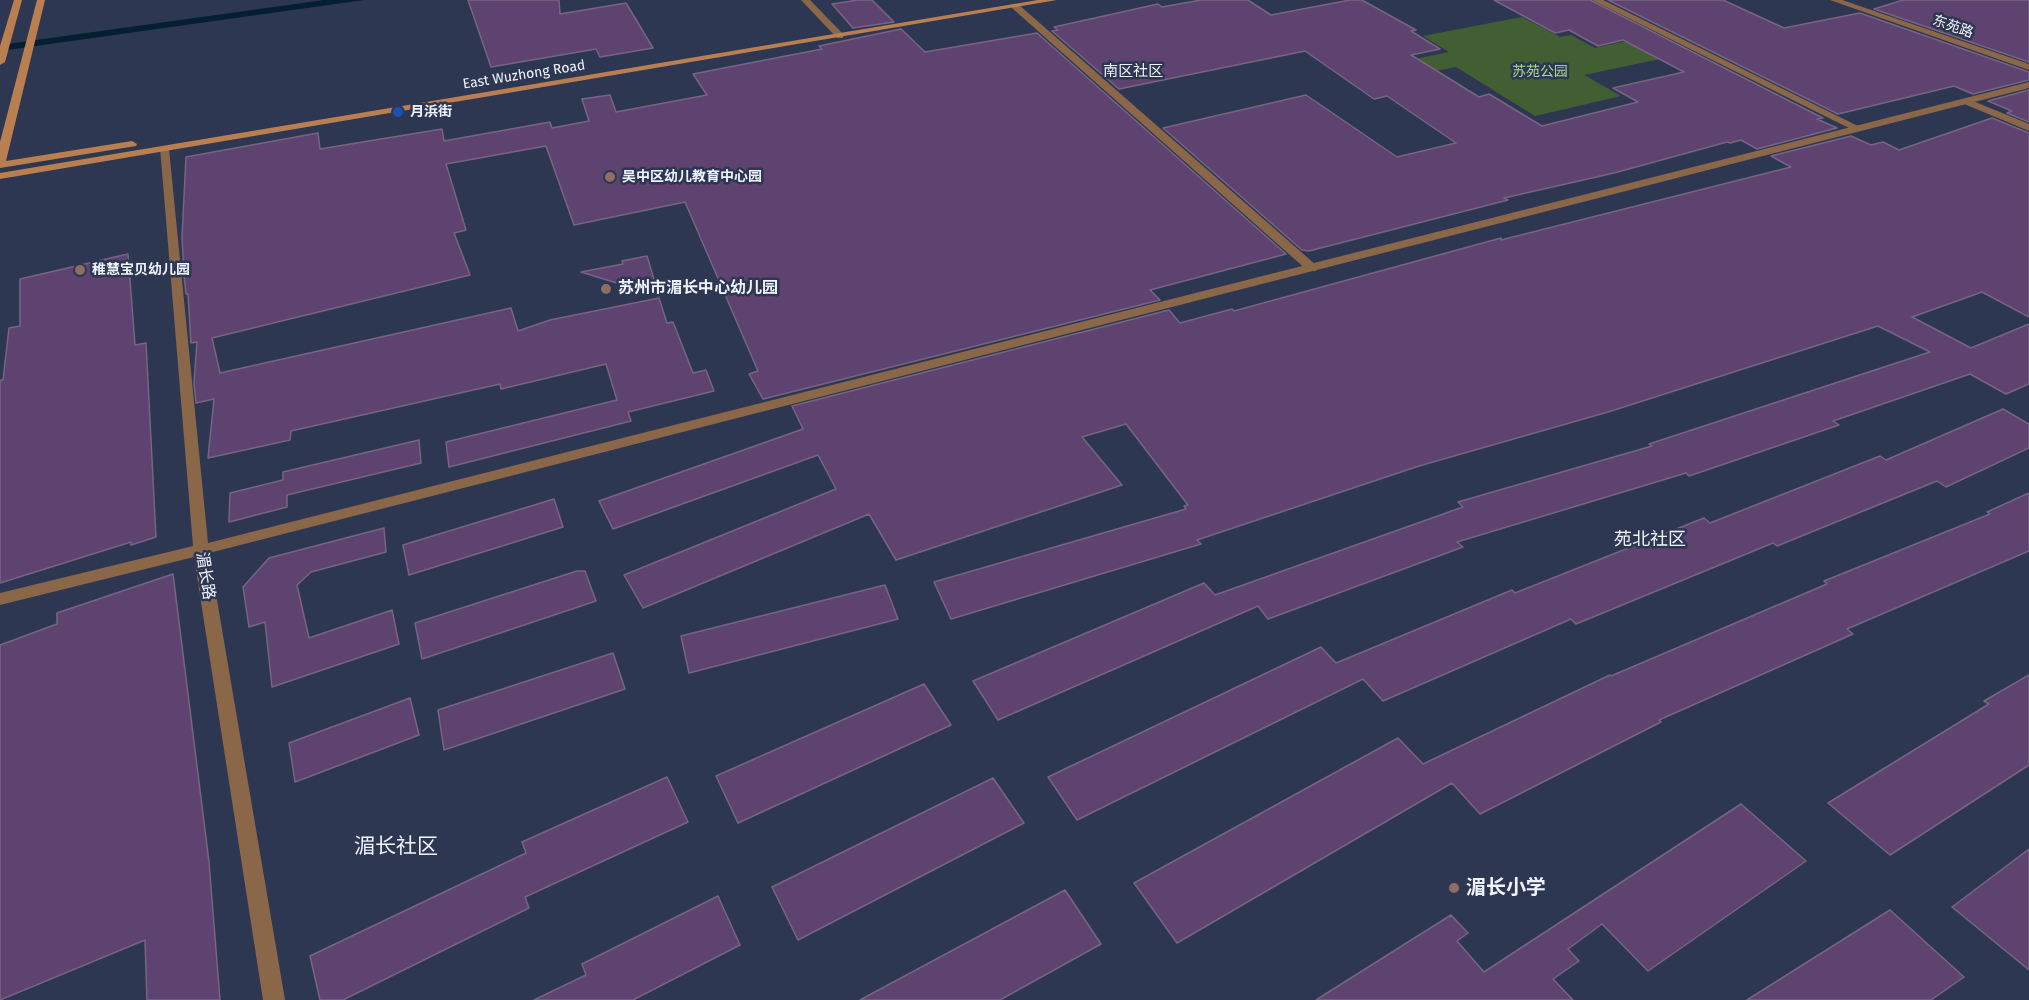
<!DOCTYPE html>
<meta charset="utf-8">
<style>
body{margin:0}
canvas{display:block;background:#2e3751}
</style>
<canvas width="2029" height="1000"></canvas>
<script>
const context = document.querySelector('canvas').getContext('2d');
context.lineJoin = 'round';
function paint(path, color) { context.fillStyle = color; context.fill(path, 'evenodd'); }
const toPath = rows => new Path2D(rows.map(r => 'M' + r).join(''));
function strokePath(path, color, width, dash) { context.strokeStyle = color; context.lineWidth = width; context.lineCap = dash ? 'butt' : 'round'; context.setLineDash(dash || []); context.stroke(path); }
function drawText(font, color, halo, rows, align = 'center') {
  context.font = font + ' "Fira Sans","Noto Sans SC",sans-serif'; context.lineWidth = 5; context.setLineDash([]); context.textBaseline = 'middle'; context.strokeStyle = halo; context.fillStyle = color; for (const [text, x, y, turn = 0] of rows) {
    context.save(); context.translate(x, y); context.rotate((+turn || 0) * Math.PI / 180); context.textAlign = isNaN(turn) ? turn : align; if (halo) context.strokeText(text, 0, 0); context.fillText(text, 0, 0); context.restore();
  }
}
paint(toPath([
 [1522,17,1560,37,1571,35,1595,48,1627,41,1660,59,1584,75,1621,96,1535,116,1456,67,1415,75,1396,63,1449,52,1423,36]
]), '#425f34');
paint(toPath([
 [324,0,364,0,0,51,0,45]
]), '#031f30');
const building = toPath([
 [468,0,559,0,560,14,626,3,653,48,600,57,596,49,491,67,468,0],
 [858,0,872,0,894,22,853,28,832,4,858,0],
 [1201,0,1248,0,1271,15,1350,0,1362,0,1416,30,1411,31,1440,49,1411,55,1416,58,1479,97,1489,94,1542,126,1638,102,1613,88,1684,72,1623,40,1598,46,1569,30,1555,33,1494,0,1590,0,1823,118,1817,119,1837,128,1757,149,1741,140,1730,143,1727,142,1614,173,1504,198,1508,200,1309,251,1302,250,1163,128,1306,95,1397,157,1456,143,1387,96,1374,99,1305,51,1119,89,1052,31,1058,30,1054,27,1158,4,1162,7,1201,0],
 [1608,0,1723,0,1784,28,1860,13,2029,72,2029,80,1973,94,1954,86,1838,114,1608,0],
 [1903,0,2029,0,2029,62,1874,9,1903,0],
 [901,29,925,52,1037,33,1286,254,1150,290,1160,300,763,399,749,374,758,371,685,202,574,225,546,146,446,164,466,230,454,233,470,275,212,338,220,373,511,308,518,331,550,320,659,298,667,323,673,322,693,373,706,370,714,391,628,412,631,421,449,467,446,442,617,400,606,364,501,389,500,384,291,431,290,440,208,458,214,399,196,403,194,383,197,342,191,343,188,294,186,294,184,276,182,236,186,157,318,133,320,149,442,129,444,141,550,122,552,128,589,121,582,99,610,95,616,112,707,95,693,74,822,49,819,46,901,29],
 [2029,90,2029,122,2007,113,2012,111,1988,101,2029,90],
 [1992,118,2029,133,2029,317,1982,292,1912,317,1971,348,2029,324,2029,384,2006,394,1970,374,1833,421,1839,425,1689,476,1686,473,1457,542,1463,547,1268,619,1258,606,998,720,973,681,1204,583,1215,595,1463,507,1458,502,1652,446,1649,444,1930,352,1878,326,1608,412,1419,466,1197,540,1201,544,951,619,934,582,1186,509,1184,506,1188,505,1126,424,1082,437,1122,485,896,560,869,514,643,608,624,575,836,489,818,455,613,529,599,501,803,429,792,406,1169,310,1180,323,1232,309,1234,311,1501,238,1501,240,1791,167,1771,156,1851,136,1871,145,1883,142,1899,150,1992,118],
 [128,254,135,345,146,343,156,537,131,545,131,542,0,583,0,380,3,380,9,328,20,326,20,279,128,254],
 [647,256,659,296,581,272,623,264,622,261,647,256],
 [2003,409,2029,424,2029,448,1946,487,1937,481,1777,546,1773,543,1576,624,1571,619,1383,701,1363,679,1077,820,1048,777,1321,647,1336,663,1512,590,1515,593,1704,518,1710,523,1880,456,1886,460,2003,409],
 [419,440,421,463,287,495,287,507,229,522,230,493,283,480,283,472,419,440],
 [2029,493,2029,551,1847,629,1853,634,1659,720,1661,722,1480,814,1452,783,1177,943,1134,883,1398,738,1423,764,1610,675,1611,676,1827,584,1824,581,1990,514,1987,512,2029,493],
 [554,499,563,527,409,575,403,545,554,499],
 [384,528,386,552,311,572,297,585,309,638,392,610,399,644,272,687,265,622,249,627,243,587,269,558,384,528],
 [577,571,585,571,596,601,422,659,415,623,577,571],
 [173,574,209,862,220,1000,147,1000,145,940,0,1000,0,645,57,624,57,613,173,574],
 [885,585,898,619,689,673,681,636,885,585],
 [613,653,625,689,444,750,438,710,613,653],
 [2029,675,2029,765,1890,855,1828,803,1989,704,1984,701,2029,675],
 [924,684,951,725,738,823,716,776,924,684],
 [410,698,419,735,295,782,289,743,410,698],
 [667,777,688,822,525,897,529,908,343,1000,320,1000,310,956,526,853,522,842,667,777],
 [993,778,1024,823,798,940,772,887,993,778],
 [1741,804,1806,861,1648,971,1602,924,1568,949,1579,961,1553,979,1573,1000,1316,1000,1451,915,1468,933,1457,941,1484,972,1741,804],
 [2029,849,2029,970,1952,907,2029,849],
 [1065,890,1101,944,1000,1000,860,1000,1065,890],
 [718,896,740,945,633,1000,534,1000,586,975,582,964,718,896],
 [1890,910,1964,977,1931,1000,1747,1000,1890,910]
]);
paint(building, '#5e4270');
strokePath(building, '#766582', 1.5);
paint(toPath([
 [1592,0,1603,0,1864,129,1855,131,1592,0],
 [1012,4,1018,4,1316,265,1316,271,1308,271,1012,8,1012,4],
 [1962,99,1968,99,2029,124,2029,131,1962,103,1962,99]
]), '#8b674a');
paint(toPath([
 [801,0,810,0,843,34,843,38,837,38,801,0],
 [1830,0,1842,0,2029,64,2029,70,1830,0],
 [2029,82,2029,88,209,553,285,1000,263,1000,194,557,0,605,0,593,193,546,160,147,169,149,208,543,2029,82]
]), '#8b674a');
paint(toPath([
 [14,0,22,0,5,62,0,65,0,46,14,0],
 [37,0,45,0,6,161,132,141,137,144,136,146,0,168,0,142,37,0],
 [1038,0,1057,0,0,179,0,173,1038,0]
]), '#b97f51');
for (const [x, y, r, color] of [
 [398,112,6,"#1a4fb4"],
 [610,177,6,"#8d6e63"],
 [80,270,6,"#8d6e63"],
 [606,289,6,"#8d6e63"],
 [1454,888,6,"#8d6e63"]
]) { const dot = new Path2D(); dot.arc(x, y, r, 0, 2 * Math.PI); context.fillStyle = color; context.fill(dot); strokePath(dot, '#2e3751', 2); }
drawText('14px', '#eff3fd', '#2e3751', [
 ["东苑路",1953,27,19],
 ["East Wuzhong Road",524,75,-9]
]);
drawText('14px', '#a6d890', '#2e3751', [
 ["苏苑公园",1540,72]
]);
drawText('bold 14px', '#eff3fd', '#2e3751', [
 ["月浜街",410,112],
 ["吴中区幼儿教育中心园",622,177],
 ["稚慧宝贝幼儿园",92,270]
], 'left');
drawText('15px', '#eff3fd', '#2e3751', [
 ["南区社区",1133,72]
]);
drawText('bold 16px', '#eff3fd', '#2e3751', [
 ["苏州市湄长中心幼儿园",618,289]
], 'left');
drawText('16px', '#eff3fd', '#2e3751', [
 ["湄长路",205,576,81]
]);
drawText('18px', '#eff3fd', '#2e3751', [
 ["苑北社区",1650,540]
]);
drawText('bold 20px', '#eff3fd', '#2e3751', [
 ["湄长小学",1466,888]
], 'left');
drawText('21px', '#eff3fd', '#2e3751', [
 ["湄长社区",396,847]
]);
</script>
